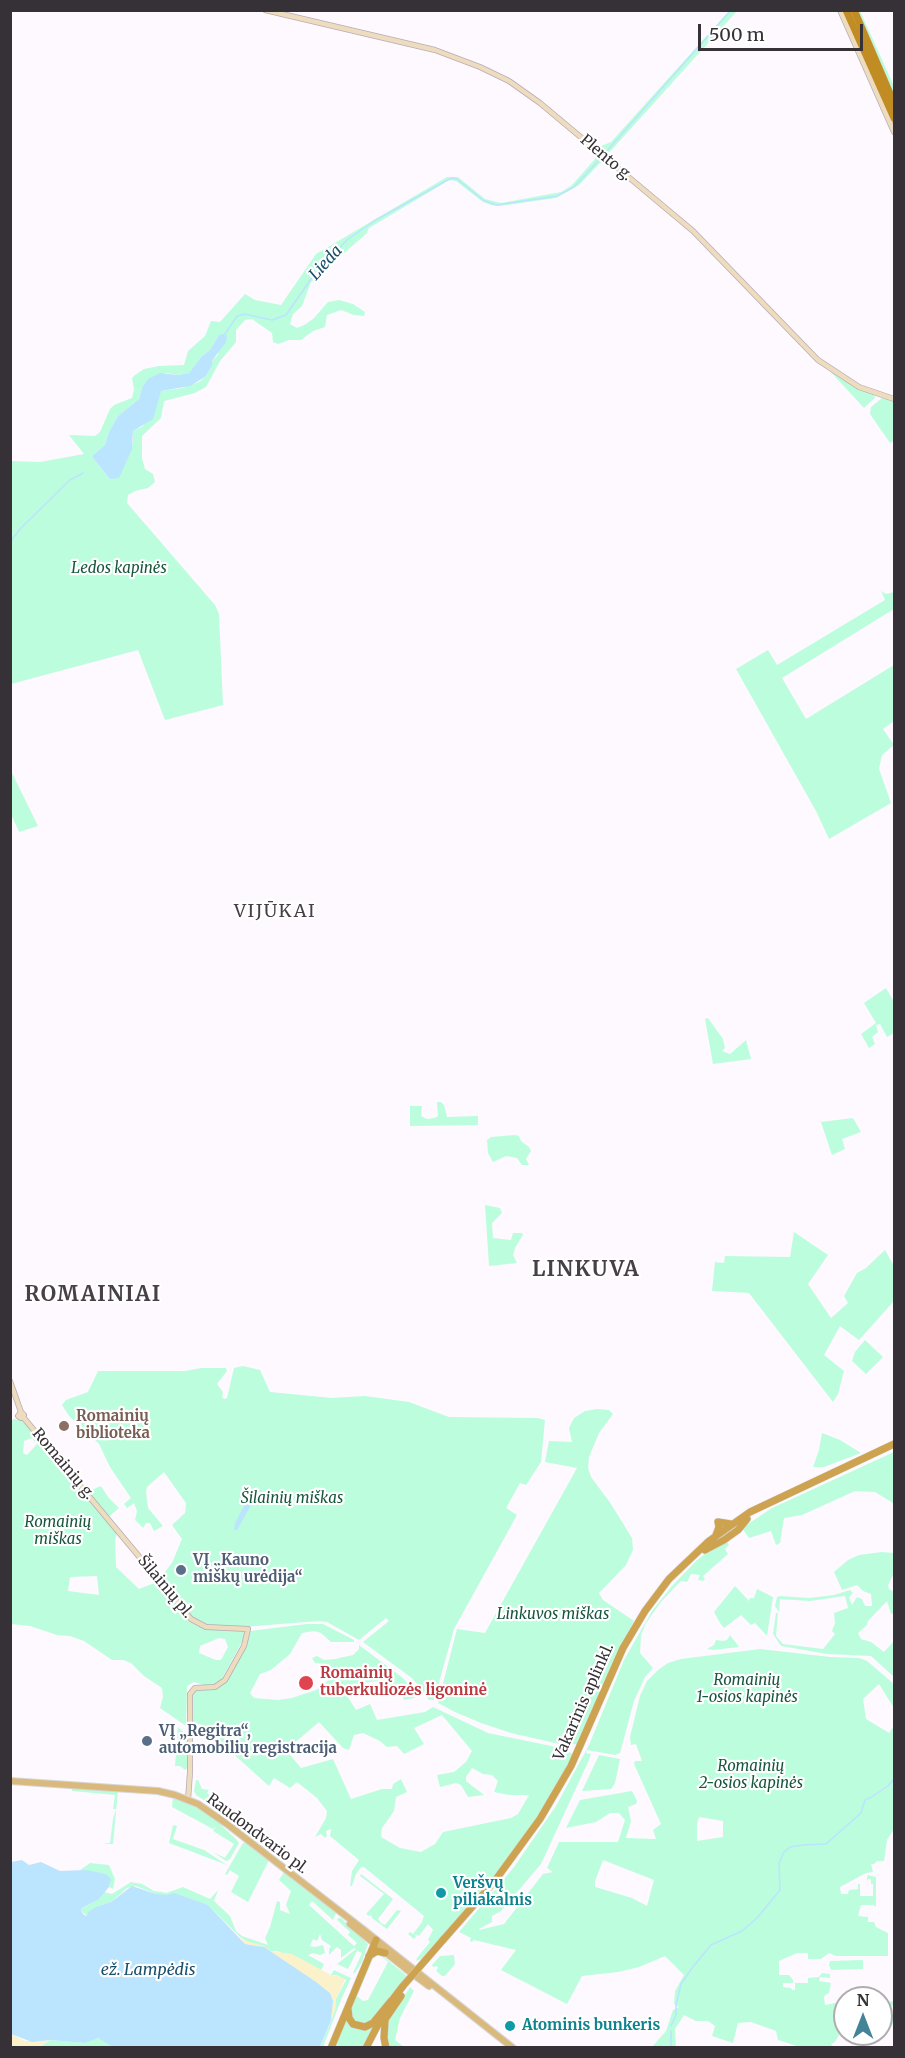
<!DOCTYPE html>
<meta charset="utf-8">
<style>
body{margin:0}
#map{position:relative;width:905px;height:2058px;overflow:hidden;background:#fef9fe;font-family:Merriweather,serif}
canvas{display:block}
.frame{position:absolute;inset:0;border:12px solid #363136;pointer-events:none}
.north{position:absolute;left:833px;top:1986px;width:60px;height:60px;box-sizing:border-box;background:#fff;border:2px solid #afadaf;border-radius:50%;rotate:0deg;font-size:16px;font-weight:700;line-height:24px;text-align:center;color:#363136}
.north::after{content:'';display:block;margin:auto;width:21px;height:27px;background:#448498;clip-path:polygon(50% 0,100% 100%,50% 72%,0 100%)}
.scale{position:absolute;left:698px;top:24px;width:165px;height:27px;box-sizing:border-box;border:3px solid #363136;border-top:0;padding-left:8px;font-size:18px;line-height:21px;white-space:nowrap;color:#363136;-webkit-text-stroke:4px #fff;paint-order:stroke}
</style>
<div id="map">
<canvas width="905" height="2058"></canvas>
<div class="frame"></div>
<div class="north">N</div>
<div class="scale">500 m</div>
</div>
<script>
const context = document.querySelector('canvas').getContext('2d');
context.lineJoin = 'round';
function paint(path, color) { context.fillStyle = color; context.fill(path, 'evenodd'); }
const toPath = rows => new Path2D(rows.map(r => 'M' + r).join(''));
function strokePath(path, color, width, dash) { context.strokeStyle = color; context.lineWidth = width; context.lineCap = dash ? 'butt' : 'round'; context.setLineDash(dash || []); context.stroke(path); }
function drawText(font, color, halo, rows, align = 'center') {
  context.font = font + ' Merriweather,serif'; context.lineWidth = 4.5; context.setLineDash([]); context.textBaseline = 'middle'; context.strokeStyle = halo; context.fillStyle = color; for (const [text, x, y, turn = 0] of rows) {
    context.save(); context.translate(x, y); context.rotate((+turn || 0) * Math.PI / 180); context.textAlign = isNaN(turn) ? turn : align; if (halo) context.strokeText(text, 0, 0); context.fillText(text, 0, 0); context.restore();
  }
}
paint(toPath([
 [729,11,737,11,607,155,598,147,611,142],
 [857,11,860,11,894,86,894,96],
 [595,153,608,163,600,163,579,185,556,198,500,206,491,205,483,202,456,181,449,180,441,185,369,228,366,234,311,282,302,306,293,314,290,324,297,328,306,324,314,318,328,302,339,300,353,304,365,312,364,316,354,315,341,310,327,315,325,327,313,331,301,340,289,340,278,344,273,342,272,333,252,319,245,320,236,330,236,342,220,361,206,387,195,393,164,401,161,418,142,436,142,458,145,469,153,474,155,482,148,488,135,491,128,495,127,503,215,605,219,614,223,705,165,720,138,650,11,684,11,461,40,462,84,454,69,435,95,436,100,432,110,409,114,405,132,398,134,389,132,378,135,375,144,369,159,366,184,365,188,351,205,336,211,321,220,322,245,294,255,300,281,305,316,254,447,177,458,177,485,199,501,203,561,192,566,189,572,185,595,159],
 [219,335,218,355,212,361,212,366,205,377,199,382,182,388,161,391,143,426,133,431,133,442,110,479,93,458,93,455,105,445,109,432,118,416,139,399,142,388,166,373,178,375,189,373,201,357,210,350],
 [827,368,874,394,875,398,864,408],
 [882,398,894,400,894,441,890,443,870,414,871,407],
 [881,591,886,594,894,592,894,609,782,678,806,719,894,665,894,721,883,729,894,745,882,755,879,769,891,803,829,839,816,811,736,669,768,650,777,665,885,600],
 [11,771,38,826,19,832,11,814],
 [886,988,894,1002,894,1033,887,1037,880,1024,876,1025,878,1032,872,1037,875,1044,869,1048,861,1034,876,1023,864,1003],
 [708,1018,723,1039,725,1048,722,1051,730,1054,746,1040,751,1059,713,1064,705,1019],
 [437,1102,441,1102,444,1105,447,1117,478,1116,478,1125,410,1126,410,1106,422,1106,421,1116,427,1119,435,1118,438,1116],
 [853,1118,861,1132,842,1139,845,1149,832,1155,821,1122],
 [515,1135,519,1136,521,1141,529,1147,531,1151,526,1159,529,1165,522,1165,517,1158,506,1156,493,1162,488,1153,487,1140,491,1137],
 [485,1205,500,1208,502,1213,492,1223,493,1238,511,1240,513,1233,522,1233,523,1235,515,1248,513,1255,517,1263,489,1266],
 [794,1232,828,1255,808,1284,831,1318,848,1303,844,1296,857,1273,866,1268,885,1250,894,1266,894,1301,859,1340,840,1326,824,1355,844,1371,838,1394,833,1402,749,1293,712,1291,715,1262,724,1263,725,1256,790,1257],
 [865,1340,883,1357,866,1374,852,1361,855,1352],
 [243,1366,260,1370,270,1392,332,1398,365,1396,409,1402,449,1417,538,1418,545,1420,541,1462,526,1485,520,1483,506,1508,517,1515,454,1629,434,1700,429,1700,413,1679,363,1642,389,1621,386,1618,359,1640,327,1622,318,1621,244,1627,205,1625,197,1621,189,1614,168,1588,164,1573,172,1563,182,1539,172,1525,185,1513,186,1503,164,1472,147,1487,146,1492,148,1508,163,1526,154,1531,150,1523,146,1523,143,1528,135,1520,137,1511,134,1503,127,1508,124,1504,131,1498,110,1467,99,1444,69,1416,62,1405,66,1400,88,1392,98,1371,185,1371,201,1368,226,1368,227,1371,217,1384,223,1392,222,1397,224,1399,227,1398,234,1368],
 [597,1409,609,1410,613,1414,599,1433,589,1457,588,1468,591,1477,611,1504,632,1538,633,1550,626,1565,599,1593,603,1600,634,1621,619,1649,580,1740,577,1744,564,1745,511,1733,481,1723,455,1712,438,1703,457,1629,485,1633,577,1468,545,1462,549,1441,572,1442,569,1428,574,1418,585,1411],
 [15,1419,27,1422,39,1437,35,1442,32,1438,24,1441,23,1453,27,1455,38,1443,42,1442,84,1493,101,1486,108,1497,119,1508,106,1519,117,1533,115,1540,116,1567,139,1589,157,1582,188,1621,202,1628,245,1631,243,1640,220,1682,215,1686,204,1685,194,1682,187,1686,186,1726,160,1708,163,1697,162,1688,144,1676,131,1663,123,1660,112,1660,84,1641,70,1636,57,1635,30,1626,11,1624,10,1420],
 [97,1576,99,1595,68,1591,70,1577],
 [219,1638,225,1639,228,1647,221,1660,216,1660,199,1653,200,1646],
 [822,1433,840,1440,861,1453,824,1467,813,1467,819,1450],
 [894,1452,893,1503,875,1492,855,1491,802,1515,784,1518,780,1543,776,1545,771,1531,749,1538,742,1528,772,1508],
 [727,1542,729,1545,725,1549,728,1554,703,1576,705,1579,703,1581,698,1580,700,1575,691,1574,687,1582,681,1581,678,1584,661,1602,646,1623,641,1635,640,1653,653,1668,645,1677,634,1701,620,1753,615,1755,587,1750,586,1753,591,1754,589,1760,541,1864,501,1911,492,1916,492,1922,479,1929,479,1930,504,1924,543,1874,553,1872,547,1868,559,1842,618,1842,625,1820,619,1813,610,1813,596,1822,566,1828,580,1800,632,1791,637,1801,636,1804,628,1807,631,1821,626,1838,656,1839,653,1830,661,1824,634,1764,635,1761,642,1761,636,1744,631,1745,630,1737,640,1696,647,1681,658,1670,668,1663,681,1659,760,1649,830,1657,859,1658,867,1661,894,1684,894,1708,879,1684,863,1699,866,1719,889,1733,894,1726,894,1829,887,1840,884,1861,877,1861,874,1864,871,1864,873,1872,866,1873,840,1887,841,1894,848,1894,849,1890,858,1889,858,1884,860,1884,860,1896,873,1896,873,1884,871,1884,871,1879,868,1879,867,1882,867,1877,868,1875,876,1877,876,1907,874,1905,861,1905,858,1916,868,1917,868,1922,874,1922,876,1927,888,1933,888,1956,836,1956,829,1953,821,1959,808,1959,808,1953,797,1953,779,1961,779,1975,789,1975,793,1980,793,1983,783,1983,783,1987,791,1988,792,1990,795,1990,795,1983,808,1983,808,1978,819,1977,822,1973,830,1974,830,1978,820,1977,819,1981,831,1983,829,1993,825,1995,824,1998,825,2005,845,2001,845,2024,840,2025,839,2035,835,2042,831,2044,833,2047,800,2047,778,2040,776,2031,751,2022,738,2023,733,2043,712,2036,715,2026,708,2021,696,2021,684,2015,675,2029,676,2047,652,2047,666,2031,673,2010,679,2007,674,2004,675,1991,684,1975,665,1956,639,1967,618,1972,582,1976,567,2004,501,1970,516,1950,474,1940,472,1942,470,1941,471,1938,459,1932,514,1867,556,1806,589,1745,624,1660,652,1611,672,1586,697,1560,715,1546],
 [699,1817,723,1821,723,1837,697,1841,697,1824],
 [603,1860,654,1880,647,1906,632,1898,595,1887,595,1881],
 [882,1552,894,1553,894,1573,888,1585,889,1589,894,1592,894,1613,891,1614,887,1601,868,1621,867,1625,858,1633,861,1639,871,1642,884,1652,894,1641,894,1677,871,1656,827,1654,781,1646,773,1634,776,1613,778,1613,776,1636,783,1644,823,1649,835,1634,832,1631,835,1623,834,1613,848,1608,845,1596,810,1601,780,1599,779,1612,775,1606,777,1597,780,1596,809,1598,834,1595,850,1590,853,1593,849,1597,852,1605,857,1597,862,1599,865,1606,872,1606,871,1594,863,1591,857,1585,842,1590,834,1572,848,1560,859,1555],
 [735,1586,749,1601,750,1598,754,1598,757,1589,773,1597,767,1636,755,1623,751,1625,741,1615,724,1628,720,1623,714,1612],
 [307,1624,323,1624,354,1640,354,1642,331,1642,321,1633,314,1631,302,1633,290,1654,271,1670,260,1674,250,1693,254,1698,278,1700,292,1698,316,1690,331,1678,332,1673,326,1664,315,1663,312,1658,317,1656,324,1660,335,1659,353,1655,359,1649,359,1645,403,1678,418,1695,414,1698,404,1700,399,1690,379,1681,354,1684,344,1691,356,1710,370,1704,377,1720,425,1712,433,1707,488,1733,561,1748,573,1754,547,1804,494,1879,421,1959,416,1961,417,1958,430,1942,428,1940,433,1930,428,1924,419,1936,415,1934,416,1937,414,1939,408,1934,410,1932,413,1934,422,1922,424,1916,364,1867,361,1867,356,1874,352,1886,350,1886,352,1871,359,1860,330,1836,331,1829,326,1831,327,1836,325,1838,321,1834,315,1837,326,1818,327,1811,317,1798,297,1782,290,1788,274,1778,269,1786,200,1724,197,1725,194,1732,192,1732,192,1692,197,1689,210,1690,218,1687,247,1641,250,1631],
 [442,1715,472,1751,466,1762,454,1772,437,1775,440,1787,456,1783,461,1785,468,1797,484,1795,466,1781,466,1777,472,1768,483,1774,492,1775,498,1781,494,1792,509,1795,529,1795,518,1814,511,1818,443,1832,435,1844,421,1852,400,1848,381,1837,382,1828,394,1811,396,1797,407,1792,401,1779,393,1784,392,1789,382,1789,351,1799,333,1759,301,1768,286,1750,319,1722,343,1748,349,1750,354,1735,363,1733,380,1741,387,1747,397,1746,404,1754,424,1744,414,1728],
 [730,1635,739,1647,713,1650,707,1649,714,1645,716,1640,723,1641,727,1640],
 [178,1727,187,1735,188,1767,185,1770,180,1766,175,1766],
 [599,1755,620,1759,615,1783,611,1789,582,1791],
 [196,1780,198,1780,202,1789,209,1790,207,1793,217,1801,213,1806,196,1795,194,1791],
 [72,1787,118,1791,113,1844,102,1844,110,1843,113,1819,116,1809,113,1809,115,1795,72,1791],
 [173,1798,202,1809,219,1821,223,1827,236,1839,239,1843,230,1859,226,1861,213,1852,225,1858,234,1844,213,1831,216,1826,213,1829,172,1807],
 [173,1825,177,1826,173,1839,204,1850,227,1865,169,1843],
 [243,1843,246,1843,269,1860,248,1902,231,1892,239,1876,230,1870,227,1875,225,1874],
 [90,1863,109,1865,115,1879,113,1889,109,1887,110,1884,106,1874,80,1870],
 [284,1872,336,1913,333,1920,312,1901,309,1905,354,1946,357,1943,348,1935,350,1932,337,1920,338,1918,341,1918,368,1944,362,1962,355,1973,353,1973,362,1953,357,1951,348,1969,337,1964,356,1949,354,1948,341,1958,341,1950,337,1947,329,1955,329,1949,331,1946,322,1940,320,1934,317,1941,313,1939,310,1946,315,1947,323,1945,325,1953,320,1955,313,1953,308,1955,324,1964,321,1970,277,1951,270,1951,268,1949,246,1941,239,1936,208,1905,156,1894,136,1886,127,1888,111,1902,98,1906,87,1916,81,1911,82,1908,90,1904,104,1892,112,1894,131,1882,142,1884,154,1891,161,1892,166,1893,183,1887,210,1899,218,1890,214,1901,230,1916,236,1931,242,1936,268,1945,265,1938,270,1927,277,1901,280,1902,280,1910,290,1914,286,1905,291,1891,279,1880],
 [361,1874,393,1899,378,1919,381,1923,385,1925,397,1910,401,1911,387,1929,372,1918,371,1915,369,1916,366,1914,384,1894,360,1876],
 [380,1954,407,1976,376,2018,362,2026,350,2018,350,2009,372,1955],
 [380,1955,388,1962,368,2000,363,2001,357,1996,374,1956],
 [454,1955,455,1964,445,1976,442,1976,436,1971,438,1968,437,1966,433,1967,432,1965,440,1956],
 [863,1960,863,1969,831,1970,829,1965,830,1961],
 [334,1970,351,1978,341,2000,323,2047,320,2048,335,2010,336,1999,346,1980,336,1975,331,1975],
 [410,1987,414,1991,400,2018,395,2040,404,2047,388,2047,387,2023],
 [894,2001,894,2005,890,2007,890,2014,894,2014,894,2011,894,2023,890,2027,881,2024,881,2005,886,2002],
 [346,2013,358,2028,379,2018,364,2047,333,2048],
 [94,2038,102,2039,115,2047,38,2048,50,2040,85,2043]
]), '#bcfdde');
paint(toPath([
 [239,1936,246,1941,264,1946,270,1951,292,1954,331,1975,338,1976,345,1979,336,1999,335,2010,331,2020,333,2001,330,1993,323,1988,264,1947,245,1944],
 [11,2034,25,2041,50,2040,38,2047,11,2048]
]), '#fbf2cc');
paint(toPath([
 [223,334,227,335,226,342,212,361,212,366,205,377,190,386,161,391,153,419,133,431,132,449,119,478,110,479,93,458,93,455,105,445,109,432,118,416,139,399,142,388,148,379,160,373,178,375,189,373,201,357,210,350,219,335],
 [252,1491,256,1493,254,1500,237,1530,234,1530,235,1523],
 [22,1860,29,1865,41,1862,60,1871,86,1870,106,1874,111,1879,109,1887,99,1899,82,1908,81,1911,84,1915,87,1916,88,1912,98,1906,111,1902,132,1886,156,1894,167,1895,174,1893,208,1905,245,1944,264,1947,316,1982,330,1993,333,2001,331,2020,320,2047,115,2048,98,2038,85,2043,50,2040,32,2042,11,2034,11,1862]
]), '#bbe4fe');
strokePath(toPath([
 [605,153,731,10],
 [225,334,237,316,244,314,272,320,286,315,311,279,347,240,374,221,444,182,452,178,457,179,483,200,496,205,557,196,574,187,601,158],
 [10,542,21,528,70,480,83,473],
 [870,1798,888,1786,894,1779],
 [671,2026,676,2015,676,2005,681,1984,692,1968,711,1945,742,1931,757,1918,780,1890,779,1863,784,1852,790,1847,803,1845,826,1844,861,1813,865,1800,869,1798],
 [671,2031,671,2048]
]), '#bbe4fe', 1.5);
const secondary = toPath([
 [265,10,435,50,480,67,509,81,540,103,693,231,818,360,859,387,894,399],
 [840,10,894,132],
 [10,1381,21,1412],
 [21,1412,24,1415,21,1418,18,1416,21,1412],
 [23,1417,191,1619,206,1627,248,1629,244,1646,225,1680,215,1687,195,1688,190,1694,190,1772,188,1800]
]);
const primary = toPath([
 [10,1781,158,1791,175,1795,198,1804,227,1824,364,1930,513,2048],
 [350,1924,406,1969,429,1986]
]);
const trunk = toPath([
 [716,1535,719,1527,718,1522,731,1524],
 [705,1550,724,1540,738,1530,747,1519],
 [443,1940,494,1882,540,1819,571,1766,623,1648,645,1611,669,1579,709,1541,750,1512,894,1444],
 [369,1956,377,1951,385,1953],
 [390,2003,403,1986],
 [348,2009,349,2018,353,2024,365,2027,373,2023,391,2001],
 [384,2021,401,1996],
 [385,2021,384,2038,386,2048],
 [331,2048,376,1940],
 [366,2048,383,2015]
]);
const motorway = toPath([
 [846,10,894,118],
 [854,10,894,103]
]);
strokePath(secondary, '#b7acb7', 6);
strokePath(primary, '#d7d6d7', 8);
strokePath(trunk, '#d7d6d7', 8);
strokePath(motorway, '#d7d6d7', 8);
strokePath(secondary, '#eddcbd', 4.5);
strokePath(primary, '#daba7c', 6);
strokePath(trunk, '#cea350', 7);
strokePath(motorway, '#c28c24', 7);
const trunkBridge = toPath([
 [403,1986,443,1940]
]);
strokePath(trunkBridge, '#d7d6d7', 8, []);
strokePath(trunkBridge, '#cea350', 7);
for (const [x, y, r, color] of [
 [64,1426,6,"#8d6e63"],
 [181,1570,6,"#5c6f8a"],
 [306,1683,8,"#e0444e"],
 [147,1741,6,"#5c6f8a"],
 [441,1893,6,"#0f9aa8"],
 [510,2026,6,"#0f9aa8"]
]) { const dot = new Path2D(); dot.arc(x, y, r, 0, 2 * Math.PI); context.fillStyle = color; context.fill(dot); strokePath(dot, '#fff', 2); }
drawText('15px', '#363136', '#fff', [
 ["Plento g.",606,158,40],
 ["Romainių g.",63,1464,50],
 ["Šilainių pl.",165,1587,50],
 ["Vakarinis aplinkl.",584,1702,-66],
 ["Raudondvario pl.",257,1834,37]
]);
drawText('italic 15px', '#18563e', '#fff', [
 ["Ledos kapinės",119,569],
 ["Šilainių miškas",292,1499],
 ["Romainių",58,1523],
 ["miškas",58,1540],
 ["Linkuvos miškas",553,1615],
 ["Romainių",747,1681],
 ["1-osios kapinės",747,1698],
 ["Romainių",751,1767],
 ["2-osios kapinės",751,1784]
]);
drawText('bold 15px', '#785e54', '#fff', [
 ["Romainių",76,1417],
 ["biblioteka",76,1434]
], 'left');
drawText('bold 15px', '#4e5e75', '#fff', [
 ["VĮ „Kauno",193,1561],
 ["miškų urėdija“",193,1578],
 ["VĮ „Regitra“,",159,1732],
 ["automobilių registracija",159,1749]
], 'left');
drawText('bold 15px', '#be3a42', '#fff', [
 ["Romainių",320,1674],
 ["tuberkuliozės ligoninė",320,1691]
], 'left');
drawText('bold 15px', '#0d838f', '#fff', [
 ["Veršvų",453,1884],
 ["piliakalnis",453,1901],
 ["Atominis bunkeris",522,2026]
], 'left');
drawText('italic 16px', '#184f6c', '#fff', [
 ["Lieda",326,263,-48],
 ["ež. Lampėdis",148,1970]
]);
context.letterSpacing = '1.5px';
drawText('18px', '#483f49', '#fff', [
 ["VIJŪKAI",275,912]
]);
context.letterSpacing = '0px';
context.letterSpacing = '1.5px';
drawText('bold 21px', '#483f49', '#fff', [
 ["LINKUVA",586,1270],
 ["ROMAINIAI",93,1295]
]);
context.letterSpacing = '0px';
</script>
